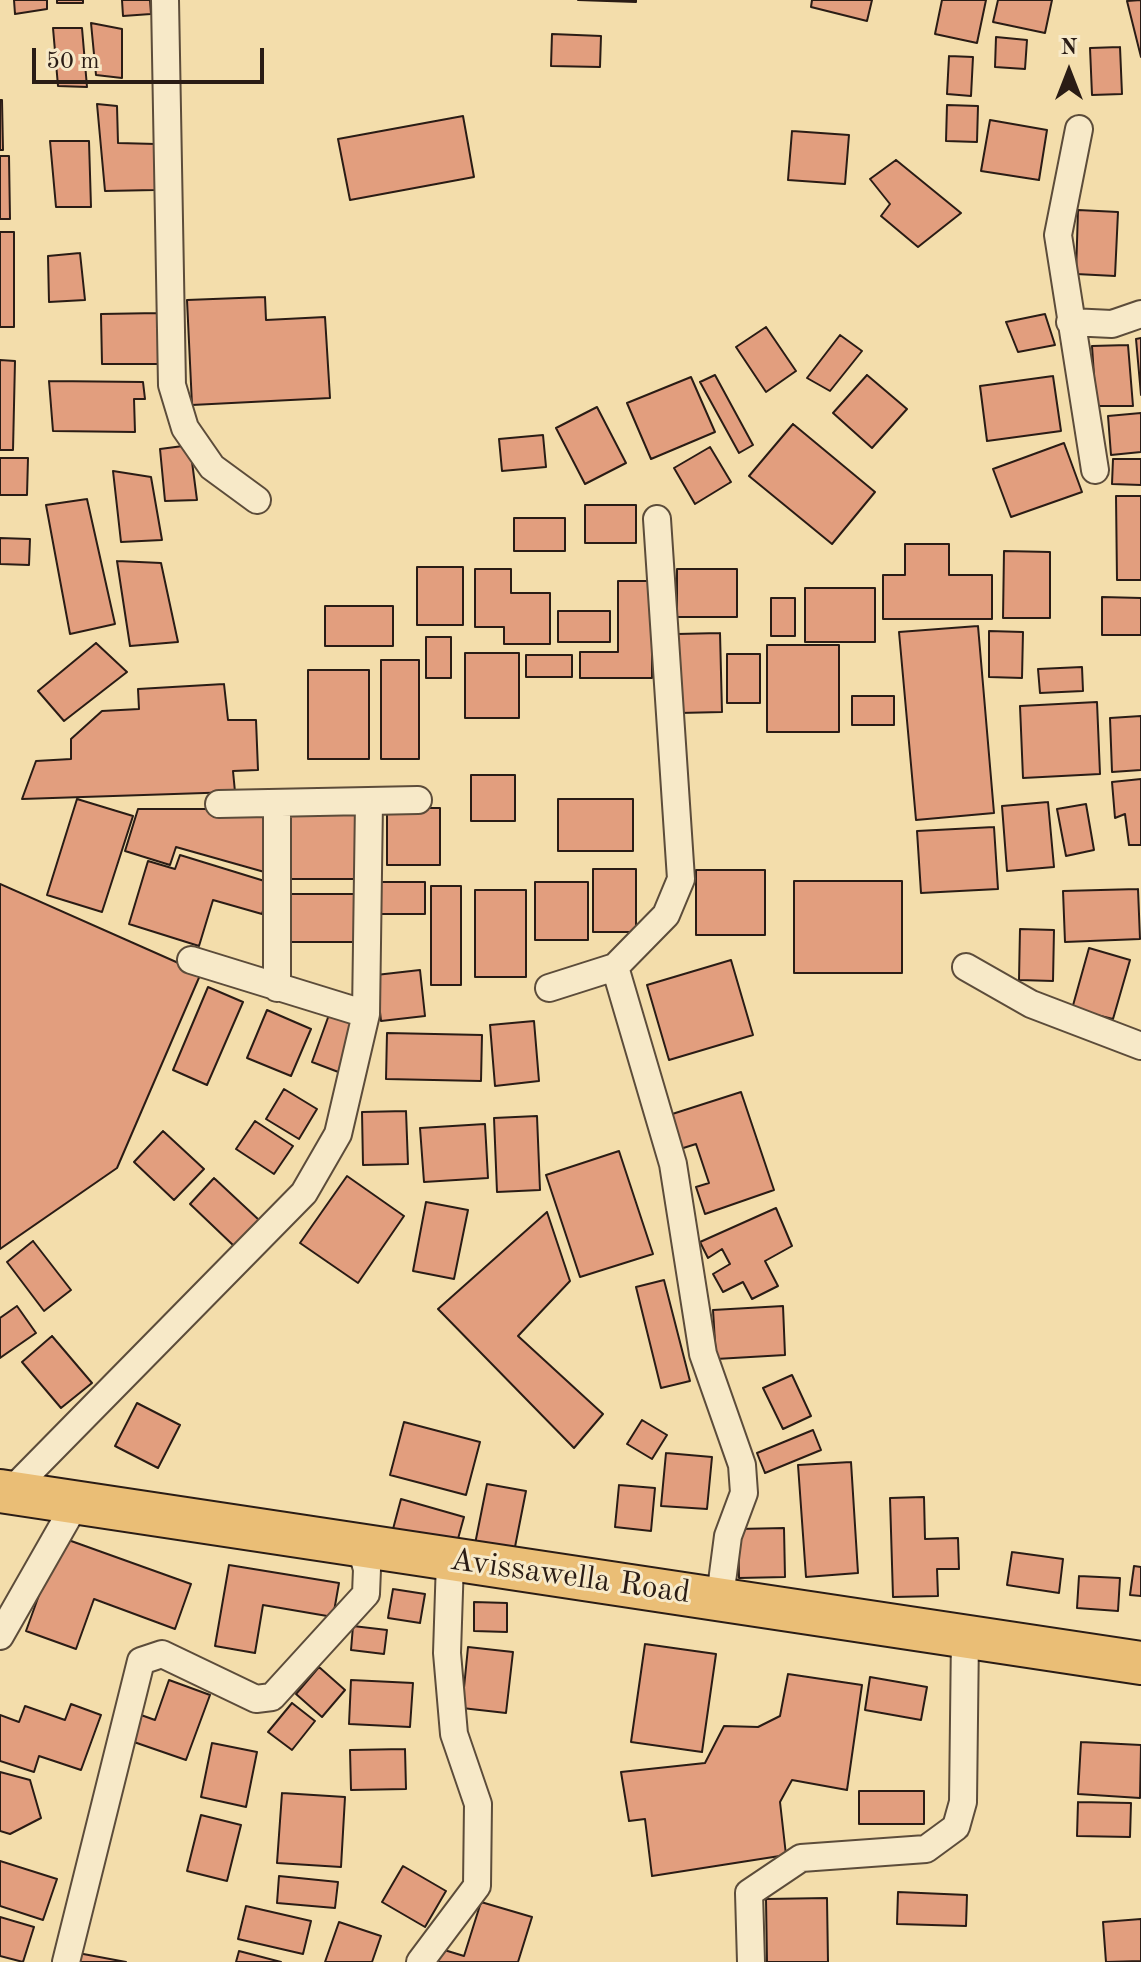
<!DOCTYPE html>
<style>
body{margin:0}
#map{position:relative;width:1141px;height:1962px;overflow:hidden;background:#f3ddab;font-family:"Old Standard TT",serif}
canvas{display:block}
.north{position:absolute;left:1029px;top:32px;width:80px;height:80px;-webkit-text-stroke:6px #f7e9c8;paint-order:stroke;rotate:0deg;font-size:22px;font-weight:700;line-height:32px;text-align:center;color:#2a1c15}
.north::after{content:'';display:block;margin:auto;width:28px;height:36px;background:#2a1c15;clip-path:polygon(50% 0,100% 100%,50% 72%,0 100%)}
.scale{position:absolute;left:32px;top:48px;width:232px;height:36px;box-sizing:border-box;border:4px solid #2a1c15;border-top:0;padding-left:10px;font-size:24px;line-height:28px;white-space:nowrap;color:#2a1c15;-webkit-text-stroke:6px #f7e9c8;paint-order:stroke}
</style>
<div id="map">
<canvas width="1141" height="1962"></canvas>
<div class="north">N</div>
<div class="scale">50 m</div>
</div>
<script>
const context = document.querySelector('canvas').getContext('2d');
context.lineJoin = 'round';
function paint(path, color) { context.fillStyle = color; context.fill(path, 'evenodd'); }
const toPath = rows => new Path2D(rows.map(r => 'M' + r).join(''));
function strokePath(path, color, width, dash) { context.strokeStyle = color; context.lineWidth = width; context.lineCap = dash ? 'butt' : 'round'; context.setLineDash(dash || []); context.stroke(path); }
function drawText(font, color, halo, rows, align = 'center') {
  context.font = font + ' "Old Standard TT",serif'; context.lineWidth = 6; context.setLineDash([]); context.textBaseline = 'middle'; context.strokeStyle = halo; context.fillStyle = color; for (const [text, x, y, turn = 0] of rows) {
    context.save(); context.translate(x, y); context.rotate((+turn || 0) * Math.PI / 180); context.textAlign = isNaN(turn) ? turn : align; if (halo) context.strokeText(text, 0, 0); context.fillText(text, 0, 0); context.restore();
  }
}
const building = toPath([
 [14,0,47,0,47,9,15,14,14,0],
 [57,0,83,0,83,3,57,3,57,0],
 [122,0,150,0,151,14,123,16,122,0],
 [578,0,636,0,636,2,578,0],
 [812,0,872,0,867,21,811,7,812,0],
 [942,0,986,0,977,43,935,34,942,0],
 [998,0,1052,0,1045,33,993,22,998,0],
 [1141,0,1141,57,1127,1,1141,0],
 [91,23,122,29,122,78,96,75,91,23],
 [53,28,82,28,87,87,58,86,53,28],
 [552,34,601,36,600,67,551,66,552,34],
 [996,37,1027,40,1025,69,995,67,996,37],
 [1120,47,1122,94,1092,95,1090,48,1120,47],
 [949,56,973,57,971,96,947,94,949,56],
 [0,100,2,100,3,150,0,150,0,100],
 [97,104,117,106,118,143,156,144,155,190,105,191,97,104],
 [947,105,978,106,977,142,946,141,947,105],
 [463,116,474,177,350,200,338,139,463,116],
 [990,120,1047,130,1039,180,981,171,990,120],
 [792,131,849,135,845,184,788,180,792,131],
 [50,141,89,141,91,207,56,207,50,141],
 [0,156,9,156,10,219,0,219,0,156],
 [896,160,961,213,918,247,881,216,890,204,870,179,896,160],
 [1078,210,1118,212,1115,276,1076,274,1078,210],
 [0,232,14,232,14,327,0,327,0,232],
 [80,253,85,300,49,302,48,256,80,253],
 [265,297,266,320,325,317,330,398,192,405,187,300,265,297],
 [159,313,161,364,102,364,101,314,159,313],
 [1045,314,1055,345,1018,352,1006,322,1045,314],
 [766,327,796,371,766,392,736,347,766,327],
 [840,335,862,351,830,391,807,378,840,335],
 [1141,338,1141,395,1136,339,1141,338],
 [1128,345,1133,406,1096,406,1092,346,1128,345],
 [0,360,15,361,13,450,0,450,0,360],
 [715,375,753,445,739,453,700,382,715,375],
 [867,375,907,409,872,448,833,413,867,375],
 [1053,376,1061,431,987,441,980,386,1053,376],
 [691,377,715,432,651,459,627,403,691,377],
 [49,381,143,382,145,399,134,399,135,432,53,431,49,381],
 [597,407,626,463,585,484,556,428,597,407],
 [1141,413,1141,452,1111,455,1108,416,1141,413],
 [793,424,875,492,832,544,749,476,793,424],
 [543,435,546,467,502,471,499,439,543,435],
 [1064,443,1082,492,1011,517,993,469,1064,443],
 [183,446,191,454,197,500,165,501,160,449,183,446],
 [710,447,731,482,695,504,674,468,710,447],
 [0,458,28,458,27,495,0,495,0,458],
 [1113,459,1141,459,1141,485,1112,484,1113,459],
 [113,471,151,477,162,540,121,542,113,471],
 [1116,496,1141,496,1141,580,1117,580,1116,496],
 [87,499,115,624,70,634,46,505,87,499],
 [585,505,636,505,636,543,585,543,585,505],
 [514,518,565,518,565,551,514,551,514,518],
 [0,538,30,539,29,565,0,564,0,538],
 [905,544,949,544,949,575,992,575,992,619,883,619,883,575,905,575,905,544],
 [1004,551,1050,552,1050,618,1003,618,1004,551],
 [117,561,161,563,178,642,130,646,117,561],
 [417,567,463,567,463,625,417,625,417,567],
 [475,569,511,569,511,593,550,593,550,644,504,644,504,627,475,627,475,569],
 [677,569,737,569,737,617,677,617,677,569],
 [618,581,652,581,652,678,580,678,580,652,618,652,618,581],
 [805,588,875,588,875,642,805,642,805,588],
 [1102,597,1141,598,1141,635,1102,635,1102,597],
 [771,598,795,598,795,636,771,636,771,598],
 [325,606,393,606,393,646,325,646,325,606],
 [558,611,610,611,610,642,558,642,558,611],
 [978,626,994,813,916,820,899,632,978,626],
 [989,631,1023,632,1022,678,989,677,989,631],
 [720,633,722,712,679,713,677,634,720,633],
 [426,637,451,637,451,678,426,678,426,637],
 [96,643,127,672,64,721,38,691,96,643],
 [767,645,839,645,839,732,767,732,767,645],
 [465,653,519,653,519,718,465,718,465,653],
 [727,654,760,654,760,703,727,703,727,654],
 [526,655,572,655,572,677,526,677,526,655],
 [381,660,419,660,419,759,381,759,381,660],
 [1082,667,1083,691,1040,693,1038,669,1082,667],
 [308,670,369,670,369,759,308,759,308,670],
 [224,684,228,720,256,720,258,770,233,771,235,792,22,799,36,761,71,759,71,739,102,711,139,709,138,689,224,684],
 [852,696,894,696,894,725,852,725,852,696],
 [1097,702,1100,774,1023,778,1020,706,1097,702],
 [1141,716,1141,770,1112,772,1110,718,1141,716],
 [471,775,515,775,515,821,471,821,471,775],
 [1141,779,1141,845,1129,845,1125,814,1115,818,1112,782,1141,779],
 [77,799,133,816,102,912,47,895,77,799],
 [558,799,633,799,633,851,558,851,558,799],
 [1048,802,1054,867,1007,871,1002,806,1048,802],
 [1086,804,1094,850,1066,856,1057,809,1086,804],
 [387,808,440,808,440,865,387,865,387,808],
 [138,809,266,809,268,873,176,847,170,865,125,851,138,809],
 [288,811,356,811,356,879,288,879,288,811],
 [994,827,998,889,921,893,917,831,994,827],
 [180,855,271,883,262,914,213,900,199,946,129,924,148,861,175,869,180,855],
 [593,869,636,869,636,932,593,932,593,869],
 [696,870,765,870,765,935,696,935,696,870],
 [794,881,902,881,902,973,794,973,794,881],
 [379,882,425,882,425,914,379,914,379,882],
 [535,882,588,882,588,940,535,940,535,882],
 [0,884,201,973,117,1168,0,1249,0,884],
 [431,886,461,886,461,985,431,985,431,886],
 [1138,889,1140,939,1065,942,1063,891,1138,889],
 [475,890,526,890,526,977,475,977,475,890],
 [291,894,359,894,359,942,291,942,291,894],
 [1020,929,1054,930,1053,981,1019,980,1020,929],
 [1089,948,1130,960,1113,1019,1072,1009,1089,948],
 [731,960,753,1035,669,1060,647,985,731,960],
 [420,970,425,1016,381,1021,376,975,420,970],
 [208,987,243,1002,207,1085,173,1070,208,987],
 [267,1010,311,1029,291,1076,247,1058,267,1010],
 [330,1012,359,1023,341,1073,312,1062,330,1012],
 [534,1021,539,1081,495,1086,490,1025,534,1021],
 [387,1033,482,1035,481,1081,386,1079,387,1033],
 [284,1089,317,1109,299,1139,266,1119,284,1089],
 [741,1092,774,1190,705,1214,696,1187,709,1183,696,1144,677,1150,666,1116,741,1092],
 [406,1111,408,1164,363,1165,362,1112,406,1111],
 [537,1116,540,1190,497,1192,494,1118,537,1116],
 [255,1121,293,1146,274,1174,236,1149,255,1121],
 [485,1124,488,1178,424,1182,420,1128,485,1124],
 [163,1131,204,1169,174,1200,134,1162,163,1131],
 [619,1151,653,1254,580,1277,546,1175,619,1151],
 [347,1176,404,1216,358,1283,300,1243,347,1176],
 [214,1178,259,1220,234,1246,190,1204,214,1178],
 [426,1202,468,1210,454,1279,413,1271,426,1202],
 [776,1208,792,1246,765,1261,778,1286,752,1299,743,1282,723,1292,713,1274,730,1264,722,1249,708,1258,700,1242,776,1208],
 [547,1212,570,1281,518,1336,603,1414,574,1448,438,1309,547,1212],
 [33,1241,71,1290,44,1311,7,1262,33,1241],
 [664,1280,690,1381,661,1388,636,1287,664,1280],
 [17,1306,36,1333,0,1358,0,1318,17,1306],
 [783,1306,785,1355,716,1359,713,1310,783,1306],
 [52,1336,92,1383,61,1408,22,1362,52,1336],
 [792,1375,811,1416,783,1429,763,1388,792,1375],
 [137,1403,180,1425,158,1468,115,1446,137,1403],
 [642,1420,667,1435,652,1459,627,1444,642,1420],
 [404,1422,480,1442,466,1495,390,1475,404,1422],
 [813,1430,821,1450,765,1473,757,1453,813,1430],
 [666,1453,712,1457,707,1509,661,1506,666,1453],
 [851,1462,858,1573,806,1577,798,1465,851,1462],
 [487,1484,526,1491,514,1552,475,1544,487,1484],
 [619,1485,655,1488,651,1531,615,1527,619,1485],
 [924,1497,925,1539,958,1538,959,1569,937,1569,938,1596,893,1597,890,1498,924,1497],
 [401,1499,464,1517,456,1546,393,1529,401,1499],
 [784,1528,785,1577,739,1578,738,1529,784,1528],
 [60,1537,191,1584,175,1629,94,1599,76,1649,26,1631,60,1537],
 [1012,1552,1063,1559,1059,1593,1007,1585,1012,1552],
 [229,1565,339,1583,333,1617,263,1605,255,1653,215,1646,229,1565],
 [1134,1566,1141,1567,1141,1596,1130,1595,1134,1566],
 [1079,1576,1120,1578,1118,1611,1077,1608,1079,1576],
 [393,1589,425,1594,420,1623,388,1618,393,1589],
 [474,1602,507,1603,507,1632,474,1631,474,1602],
 [353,1626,387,1630,384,1654,351,1650,353,1626],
 [645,1644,716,1654,702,1752,631,1742,645,1644],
 [468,1647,513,1652,506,1713,462,1708,468,1647],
 [319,1667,345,1690,322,1717,296,1694,319,1667],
 [788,1674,862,1685,847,1790,792,1780,780,1802,786,1855,652,1876,645,1819,629,1821,621,1772,705,1763,724,1726,758,1727,780,1716,788,1674],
 [870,1677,927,1687,921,1720,865,1710,870,1677],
 [169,1680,210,1695,186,1760,131,1741,141,1715,155,1720,169,1680],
 [351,1680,413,1683,410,1727,349,1724,351,1680],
 [292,1703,315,1721,292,1750,268,1732,292,1703],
 [71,1704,101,1715,81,1770,39,1756,34,1772,0,1761,0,1715,19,1722,25,1706,65,1720,71,1704],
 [1081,1742,1141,1745,1140,1798,1078,1794,1081,1742],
 [212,1743,257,1752,246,1807,201,1797,212,1743],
 [405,1749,406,1789,351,1790,350,1750,405,1749],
 [0,1772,30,1780,41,1818,10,1834,0,1831,0,1772],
 [859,1791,924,1791,924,1824,859,1824,859,1791],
 [282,1793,345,1797,341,1867,277,1863,282,1793],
 [1078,1802,1131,1803,1130,1837,1077,1836,1078,1802],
 [201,1815,241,1825,227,1881,187,1871,201,1815],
 [0,1861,57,1879,43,1920,0,1906,0,1861],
 [403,1866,446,1891,425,1927,382,1902,403,1866],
 [279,1876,338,1882,335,1908,277,1903,279,1876],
 [898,1892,967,1895,966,1926,897,1924,898,1892],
 [827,1898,828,1962,767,1962,766,1899,827,1898],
 [481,1902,532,1917,518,1962,437,1962,441,1949,464,1956,481,1902],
 [246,1906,311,1921,303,1954,238,1939,246,1906],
 [0,1917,34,1927,23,1962,0,1956,0,1917],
 [1141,1919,1141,1961,1106,1962,1103,1922,1141,1919],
 [339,1922,381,1936,372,1962,325,1962,339,1922],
 [239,1951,281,1962,236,1962,239,1951],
 [78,1953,126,1962,76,1962,78,1953]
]);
paint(building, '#e29e7e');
strokePath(building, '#2a1c15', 2);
const minor = toPath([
 [165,0,172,385,185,428,212,467,257,500],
 [1079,129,1058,235,1095,470],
 [1070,322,1112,324,1141,314],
 [219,804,418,800],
 [277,804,277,988],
 [191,960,366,1014],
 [615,967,673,1164,703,1354,742,1465,744,1493,728,1536,720,1597],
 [966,967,1031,1004,1141,1046],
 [549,988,615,967,666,915,681,879,657,519],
 [10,1492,304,1193,338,1134,366,1014,369,802],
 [0,1636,77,1501],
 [66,1962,141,1661,162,1654,256,1699,272,1697,366,1594,367,1569,359,1542],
 [420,1962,477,1886,478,1804,454,1734,447,1653,450,1561],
 [751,1962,749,1893,801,1858,926,1849,956,1827,963,1802,965,1636]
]);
const primary = toPath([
 [0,1491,1141,1663]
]);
strokePath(minor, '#5c4c3a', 30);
strokePath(primary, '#2a1c15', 46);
strokePath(minor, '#f7e9c8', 26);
strokePath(primary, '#eabe76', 42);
drawText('32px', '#2a1c15', '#f7e9c8', [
 ["Avissawella Road",570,1577,8]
]);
</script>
